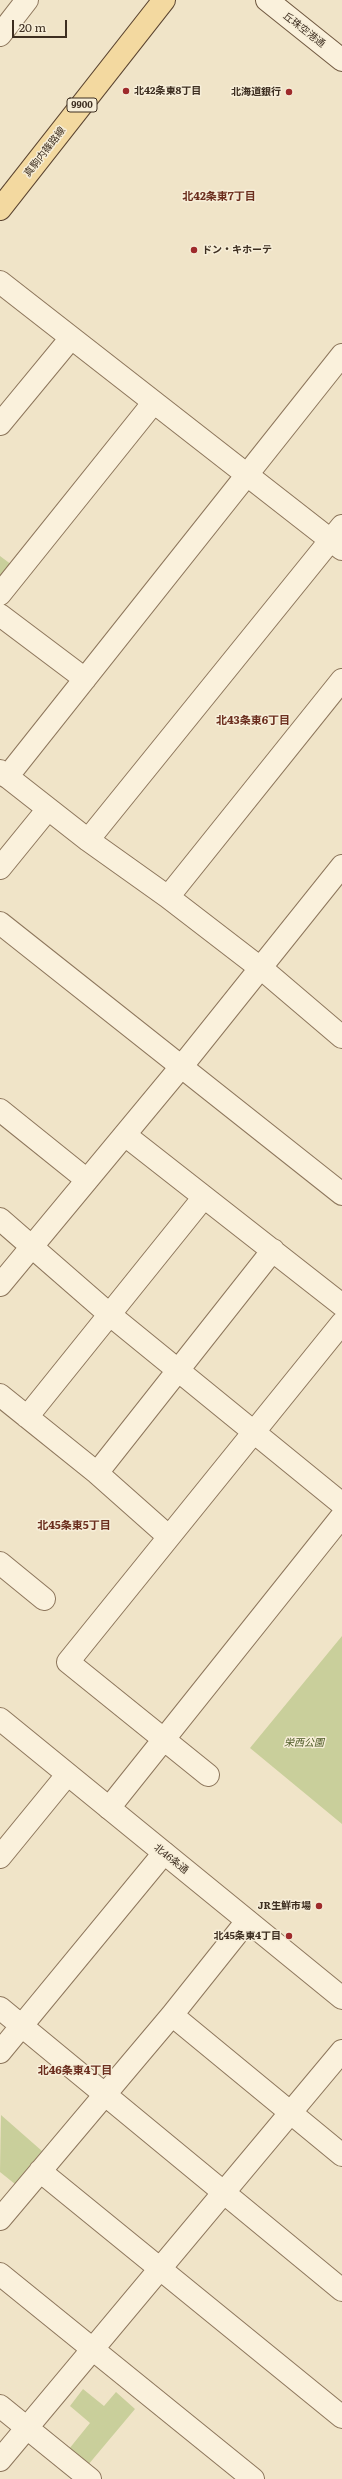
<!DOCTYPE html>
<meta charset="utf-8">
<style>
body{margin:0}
#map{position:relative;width:342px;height:2479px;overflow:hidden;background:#f0e4c8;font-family:Literata,serif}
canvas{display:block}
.scale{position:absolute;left:12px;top:20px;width:55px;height:18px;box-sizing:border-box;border:2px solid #3d2e20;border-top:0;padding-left:5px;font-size:12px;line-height:14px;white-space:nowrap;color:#3d2e20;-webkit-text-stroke:3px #f7eed8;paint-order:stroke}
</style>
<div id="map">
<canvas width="342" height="2479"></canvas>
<div class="scale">20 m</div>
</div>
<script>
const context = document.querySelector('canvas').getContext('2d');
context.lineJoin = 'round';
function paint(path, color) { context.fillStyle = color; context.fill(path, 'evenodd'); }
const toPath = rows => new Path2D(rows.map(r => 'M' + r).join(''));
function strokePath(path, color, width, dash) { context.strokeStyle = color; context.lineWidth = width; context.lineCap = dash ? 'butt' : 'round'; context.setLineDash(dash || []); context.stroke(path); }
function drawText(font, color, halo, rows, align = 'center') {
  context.font = font + ' Literata,"Noto Sans JP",serif'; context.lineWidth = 3; context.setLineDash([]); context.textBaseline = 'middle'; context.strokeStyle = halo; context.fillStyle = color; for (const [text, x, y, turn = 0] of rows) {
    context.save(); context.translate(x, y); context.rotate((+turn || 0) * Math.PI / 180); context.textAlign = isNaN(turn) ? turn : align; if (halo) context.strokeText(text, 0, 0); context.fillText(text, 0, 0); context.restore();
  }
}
paint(toPath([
 [0,556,12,565,0,580],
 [342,1636,342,1824,250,1748],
 [1,2115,42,2151,15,2184,0,2172],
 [83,2389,104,2406,116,2392,135,2409,88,2465,69,2449,90,2423,70,2406]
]), '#c9cf9b');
const minor = toPath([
 [0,35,27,0],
 [0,282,342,549],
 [0,424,71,338],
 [0,594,154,402],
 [0,615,85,679],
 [0,771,88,840,168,897,268,974,342,1037],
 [7,777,342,355],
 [88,840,342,526],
 [0,868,48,809],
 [168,897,342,680],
 [0,923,342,1194],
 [0,1110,87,1180],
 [125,1135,342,1305],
 [0,1219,109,1314,342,1504],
 [0,1285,190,1056,342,866],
 [0,1395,97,1473,168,1536],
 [27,1417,204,1197],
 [97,1473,273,1250],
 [0,1563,44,1599],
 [208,1775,68,1662,342,1323],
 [109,1808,342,1516],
 [0,1857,67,1775],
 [0,2008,342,2290],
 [172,2015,342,2155],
 [0,2052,164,1853],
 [40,2171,342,2417],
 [0,2219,172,2015,247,1921],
 [0,2274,253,2479],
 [0,2406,90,2479],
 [0,2460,342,2051]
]);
const tertiary = toPath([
 [0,1719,342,1998]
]);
const secondary = toPath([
 [267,0,342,60]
]);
const primary = toPath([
 [0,209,164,0]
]);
strokePath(minor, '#8d765c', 24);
strokePath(tertiary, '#8d765c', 24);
strokePath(secondary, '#6f573f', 24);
strokePath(primary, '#5b4430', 24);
strokePath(minor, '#faf1dc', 22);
strokePath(tertiary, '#faf1dc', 22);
strokePath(secondary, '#faf1dc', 22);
strokePath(primary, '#f3d9a0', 22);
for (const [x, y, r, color] of [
 [126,91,4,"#9e2a2b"],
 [289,92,4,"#9e2a2b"],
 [194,250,4,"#9e2a2b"],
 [319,1906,4,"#9e2a2b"],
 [289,1936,4,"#9e2a2b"]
]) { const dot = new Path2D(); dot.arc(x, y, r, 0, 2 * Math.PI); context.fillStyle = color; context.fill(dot); strokePath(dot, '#f7eed8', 1.5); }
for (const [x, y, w] of [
 [82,105,30]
]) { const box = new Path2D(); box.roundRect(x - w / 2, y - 7, w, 14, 3); context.fillStyle = '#f7eed8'; context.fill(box); strokePath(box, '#3d2e20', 1); }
drawText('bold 9px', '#3d2e20', null, [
 ["9900",82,105]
]);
drawText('10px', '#3d2e20', '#f7eed8', [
 ["丘珠空港通",304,30,38],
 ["真駒内篠路線",45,152,-52],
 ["北46条通",171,1859,39]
]);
drawText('bold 10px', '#3d2e20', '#f7eed8', [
 ["北42条東8丁目",134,91,"left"],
 ["北海道銀行",281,92],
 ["ドン・キホーテ",202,250,"left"],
 ["JR生鮮市場",311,1906],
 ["北45条東4丁目",281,1936]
], 'right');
drawText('italic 10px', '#4d5a26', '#f7eed8', [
 ["栄西公園",304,1743]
]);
drawText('bold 11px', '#6b2e1e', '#f7eed8', [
 ["北42条東7丁目",219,197],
 ["北43条東6丁目",253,721],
 ["北45条東5丁目",74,1526],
 ["北46条東4丁目",75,2071]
]);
</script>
